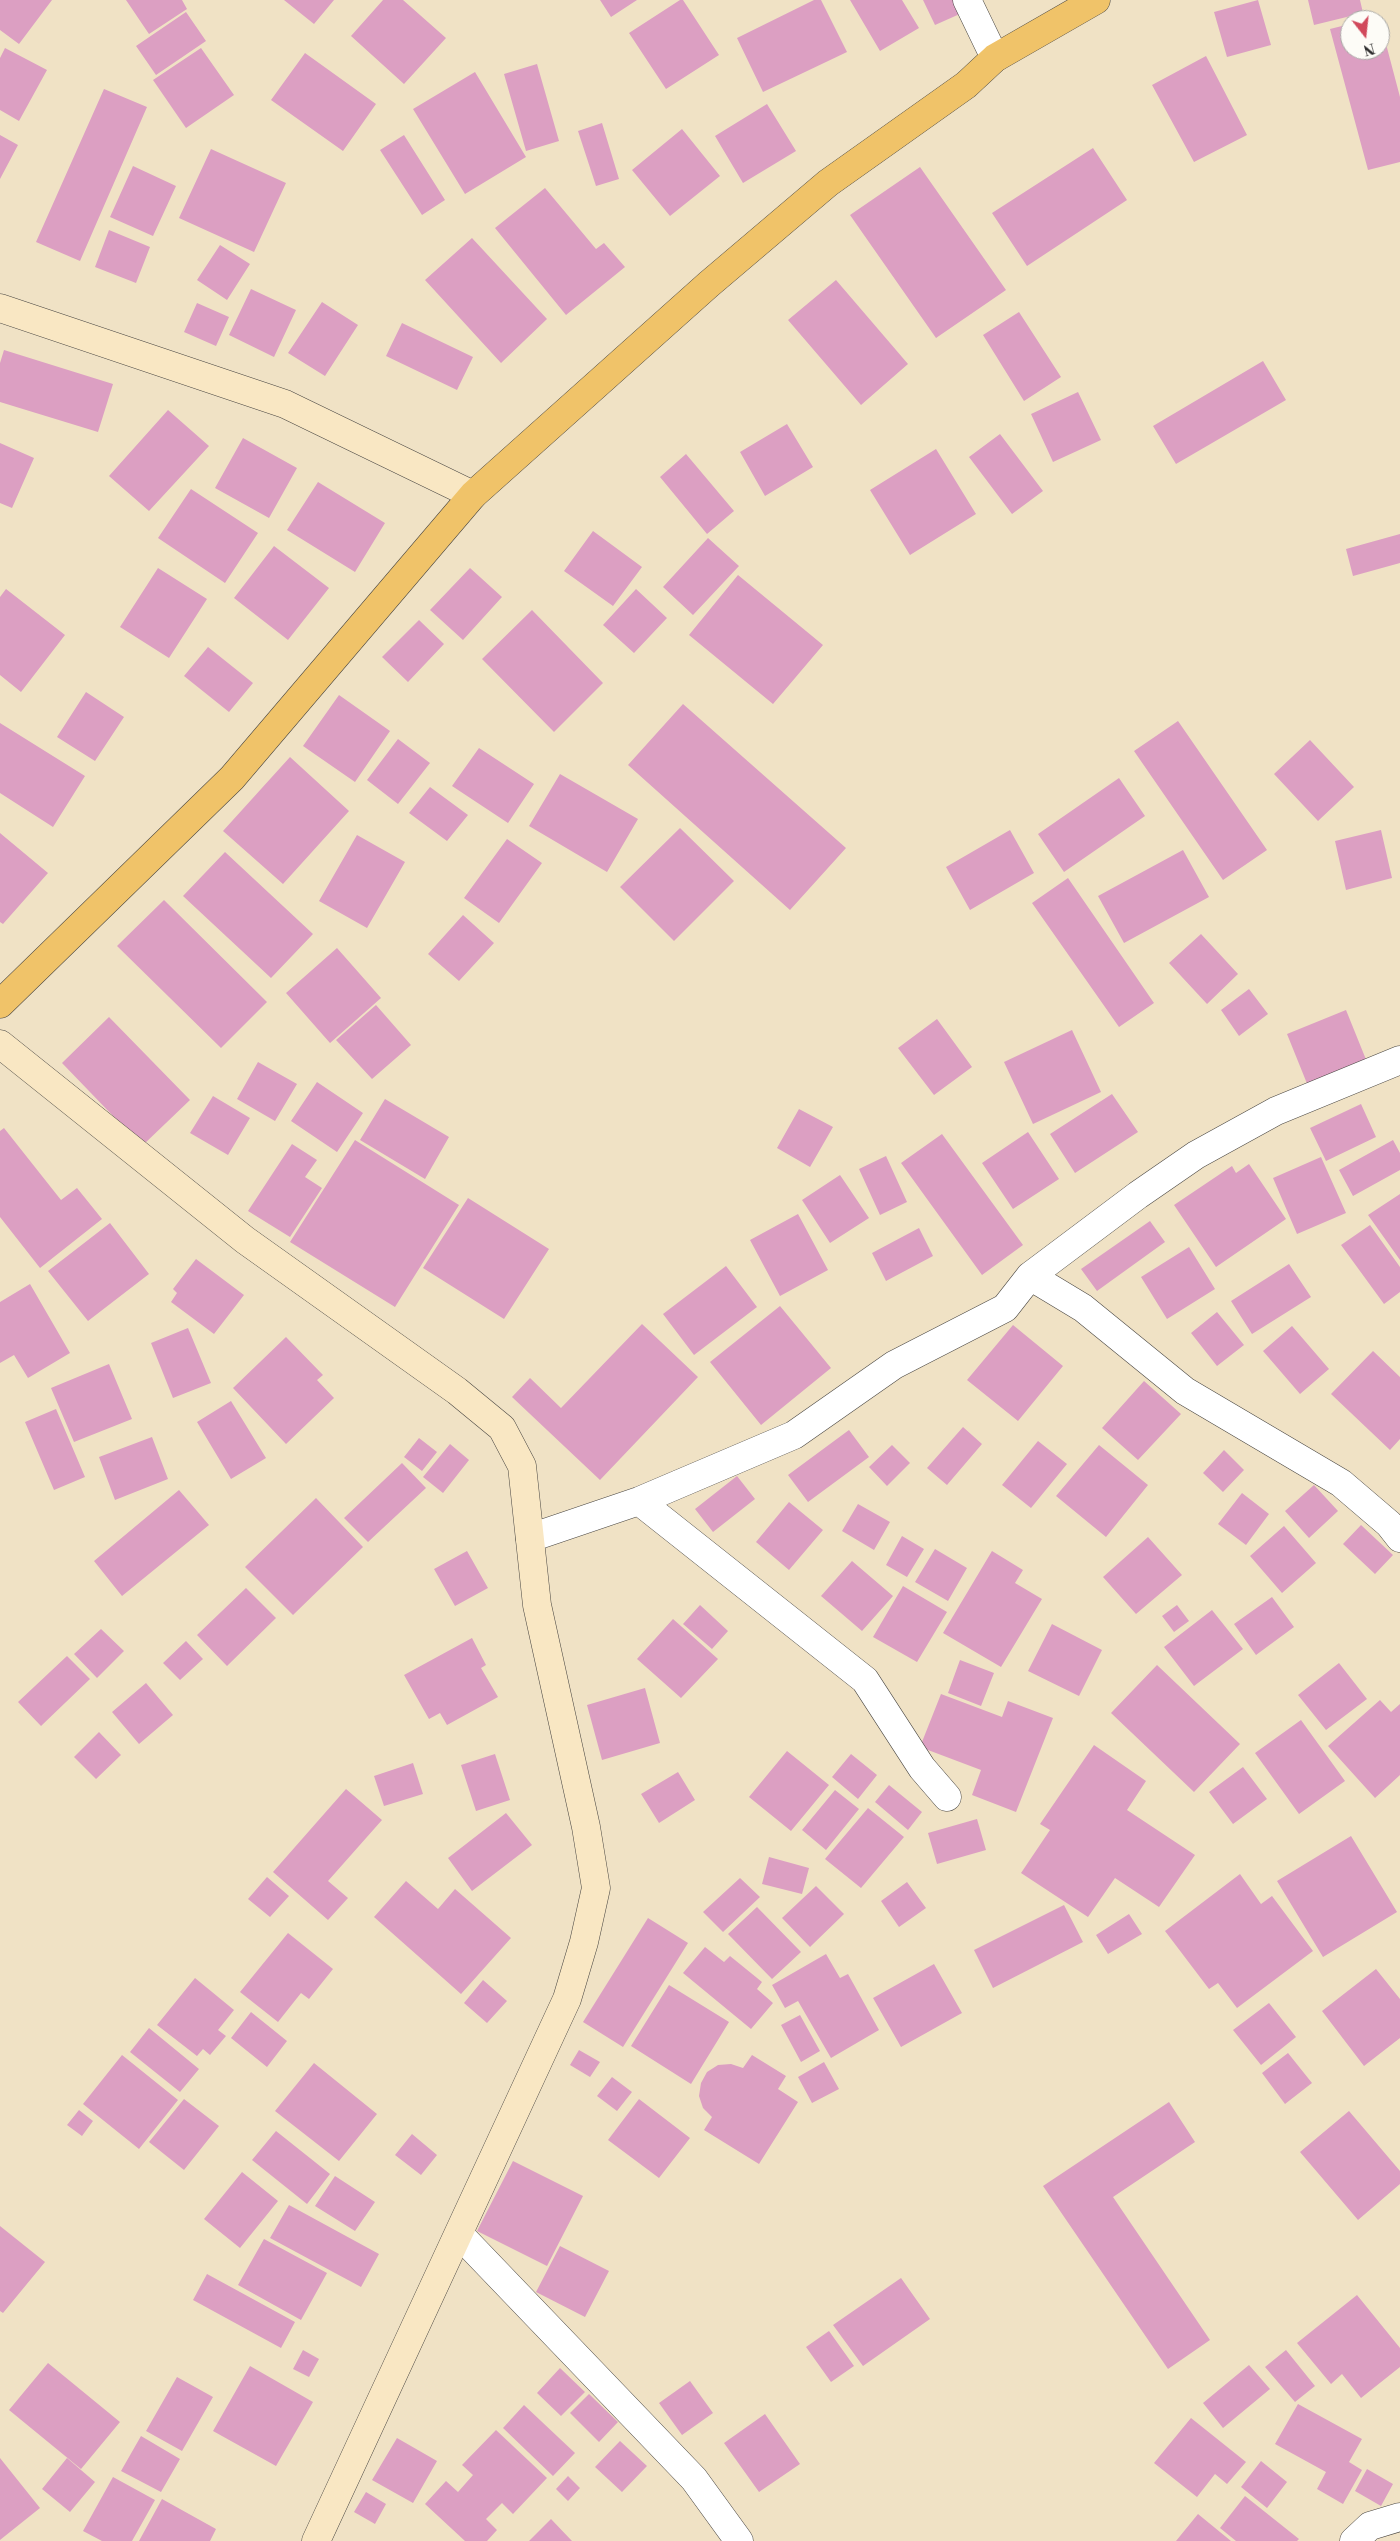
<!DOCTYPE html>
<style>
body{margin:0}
#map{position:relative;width:1400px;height:2541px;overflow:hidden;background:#f0e2c5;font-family:"Libre Bodoni",serif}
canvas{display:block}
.north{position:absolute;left:1340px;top:10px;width:50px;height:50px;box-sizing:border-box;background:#fdfcf7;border:1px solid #a9a8a5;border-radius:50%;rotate:164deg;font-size:14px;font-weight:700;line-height:20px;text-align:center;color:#2b2b2b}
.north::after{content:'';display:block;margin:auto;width:18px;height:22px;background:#d1495b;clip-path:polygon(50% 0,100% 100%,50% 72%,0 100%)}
</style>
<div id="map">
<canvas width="1400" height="2541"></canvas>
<div class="north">N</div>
</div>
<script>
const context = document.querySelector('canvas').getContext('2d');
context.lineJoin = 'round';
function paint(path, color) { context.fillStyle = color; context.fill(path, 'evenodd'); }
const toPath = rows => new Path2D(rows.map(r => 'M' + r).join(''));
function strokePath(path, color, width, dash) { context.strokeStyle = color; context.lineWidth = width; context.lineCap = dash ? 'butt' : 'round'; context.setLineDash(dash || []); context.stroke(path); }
paint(toPath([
 [0,0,52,0,19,44,0,30],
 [126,0,182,0,187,9,149,34],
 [284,0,334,0,314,24],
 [383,0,403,0,446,38,404,84,351,36],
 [600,0,637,0,611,17],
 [680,0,683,0,719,55,666,89,629,33],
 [814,0,821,0,847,52,763,92,737,38],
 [850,0,902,0,919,28,880,51],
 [923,0,956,0,962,13,935,25],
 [1258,0,1271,45,1227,57,1214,12],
 [1308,0,1360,0,1363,13,1314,25],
 [186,12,206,41,156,75,136,46],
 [1350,24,1350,50,1380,50,1381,25,1400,97,1400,162,1368,170,1330,29],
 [5,48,47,70,19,121,0,110,0,58],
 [201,48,234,95,186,128,153,80],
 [305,53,376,104,343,151,271,100],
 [1206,56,1247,135,1194,162,1152,85],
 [537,64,559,141,526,151,504,74],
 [475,72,526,157,465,194,413,109],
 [104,89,147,107,80,261,36,242],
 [767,104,796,151,743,183,715,136],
 [602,123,619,179,596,186,578,131],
 [682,129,720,176,670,216,632,170],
 [0,135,18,145,0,179],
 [404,135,445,200,422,215,380,150],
 [1093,148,1127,200,1027,266,992,213],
 [211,149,286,183,254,252,179,218],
 [133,166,176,186,153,236,110,217],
 [920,167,1006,290,936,338,850,215],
 [545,188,596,249,604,243,625,267,566,315,495,228],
 [109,230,150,247,136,283,95,267],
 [472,238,547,319,501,363,425,280],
 [220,245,250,264,227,300,197,280],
 [836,280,908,364,861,405,788,320],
 [251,289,296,310,274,357,229,335],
 [322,302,358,325,325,376,288,353],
 [197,303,229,317,216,346,184,332],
 [1019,312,1061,377,1024,401,983,335],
 [402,323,473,357,457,390,386,356],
 [4,350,113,384,98,432,0,402,0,363],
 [1263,361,1286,400,1176,464,1153,426],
 [1078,392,1101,440,1053,462,1031,414],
 [168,410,209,446,149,511,109,476],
 [787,424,813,467,765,496,740,452],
 [1000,434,1043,491,1012,514,969,457],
 [243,438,297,468,269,518,215,488],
 [0,443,34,458,12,508,0,503],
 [936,449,976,514,910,555,870,490],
 [686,454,734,511,707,534,660,477],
 [318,482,385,523,355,572,287,530],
 [191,489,258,533,225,583,158,538],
 [593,531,642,567,613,606,564,571],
 [1400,534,1400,563,1353,576,1346,549],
 [708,538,739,566,693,615,663,587],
 [274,546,329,588,288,640,234,598],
 [158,568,207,599,169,658,120,627],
 [470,568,502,597,463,640,430,610],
 [738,575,823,645,773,704,689,635],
 [6,589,65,635,21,692,0,675,0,597],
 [636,589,667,618,634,653,603,625],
 [532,610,603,683,554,732,482,659],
 [419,620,444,644,408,682,382,657],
 [208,647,253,683,229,712,184,676],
 [86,692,124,717,95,761,57,737],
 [339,695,390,731,355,782,303,746],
 [683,704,846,848,790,910,628,765],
 [1178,721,1267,850,1223,880,1134,751],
 [0,723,85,776,53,827,0,793],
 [398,739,430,763,398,804,367,780],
 [1310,740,1354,787,1318,821,1274,774],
 [479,748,534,784,508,823,452,786],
 [290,757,349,811,283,884,223,831],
 [560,774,638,819,607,872,529,826],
 [1119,778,1145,816,1064,872,1038,834],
 [430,787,468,815,447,841,409,813],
 [680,828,734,881,674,941,620,887],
 [1010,830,1034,873,970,910,946,867],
 [1381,830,1392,878,1346,890,1335,841],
 [0,833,48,873,3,924,0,922],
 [357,835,405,862,367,928,319,901],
 [507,839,542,863,499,923,464,898],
 [1183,850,1209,897,1124,943,1098,896],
 [225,852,313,934,271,978,183,896],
 [1068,878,1154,1003,1119,1027,1032,903],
 [164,900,267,1002,221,1048,117,946],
 [463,915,494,943,459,981,428,954],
 [1201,934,1238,974,1207,1004,1169,963],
 [337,948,381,998,330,1043,286,993],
 [1249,989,1268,1014,1239,1036,1221,1010],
 [376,1005,411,1045,372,1079,336,1040],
 [1346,1010,1367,1062,1308,1086,1287,1034],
 [109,1017,190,1100,142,1146,62,1063],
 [937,1019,972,1067,934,1095,898,1048],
 [1072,1030,1101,1092,1033,1124,1004,1062],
 [258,1062,297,1084,275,1121,237,1099],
 [317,1082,363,1113,337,1152,291,1121],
 [1112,1094,1138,1132,1075,1173,1050,1134],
 [213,1096,250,1118,228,1155,190,1133],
 [385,1099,449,1137,425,1179,360,1140],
 [1361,1104,1376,1137,1326,1161,1310,1128],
 [799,1109,833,1127,810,1167,777,1148],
 [4,1128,61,1200,77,1188,102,1219,40,1268,0,1217,0,1131],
 [1028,1132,1059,1179,1013,1209,982,1163],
 [942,1134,1023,1245,982,1275,901,1163],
 [355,1140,459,1205,395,1307,290,1242],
 [1393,1140,1400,1153,1400,1170,1353,1196,1339,1170],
 [292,1144,317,1160,305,1177,322,1188,290,1237,248,1211],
 [886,1156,907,1202,880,1215,859,1169],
 [1321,1157,1346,1213,1297,1234,1273,1178],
 [1249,1164,1286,1219,1216,1267,1174,1205,1232,1166,1236,1173],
 [840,1175,869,1218,830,1243,802,1200],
 [1400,1194,1400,1260,1368,1215],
 [468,1198,549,1249,504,1319,423,1268],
 [798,1214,828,1270,780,1296,750,1240],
 [1150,1221,1165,1242,1097,1291,1081,1269],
 [110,1223,149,1274,88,1321,48,1271],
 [1370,1225,1400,1267,1400,1292,1384,1304,1341,1245],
 [919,1228,933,1256,886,1281,872,1253],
 [1189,1247,1215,1289,1167,1319,1141,1277],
 [196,1259,244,1295,214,1334,171,1302,177,1293,173,1289],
 [1289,1264,1311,1297,1252,1334,1231,1301],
 [726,1266,757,1307,694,1355,663,1314],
 [30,1284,70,1353,28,1378,14,1355,0,1363,0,1302],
 [780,1306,831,1368,761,1425,710,1362],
 [1217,1312,1244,1345,1217,1366,1191,1333],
 [642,1324,698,1377,600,1480,512,1397,530,1378,561,1408],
 [1013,1325,1063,1366,1018,1421,967,1380],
 [1292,1326,1329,1369,1300,1394,1263,1351],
 [188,1328,211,1383,173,1398,151,1343],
 [286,1337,323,1375,317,1380,334,1398,286,1444,233,1388],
 [1373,1351,1400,1377,1400,1439,1390,1450,1331,1394],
 [109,1364,132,1419,74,1442,51,1388],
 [1144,1381,1181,1414,1138,1460,1102,1428],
 [231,1401,266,1458,231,1479,197,1422],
 [56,1409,85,1477,54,1490,25,1422],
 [963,1427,982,1444,947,1485,927,1468],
 [849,1430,869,1457,808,1502,788,1475],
 [152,1437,168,1479,115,1500,99,1457],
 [419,1438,437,1452,422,1471,404,1457],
 [1038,1441,1067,1464,1031,1508,1002,1485],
 [450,1444,469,1460,443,1493,423,1477],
 [892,1445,910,1463,887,1486,869,1467],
 [1099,1445,1148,1485,1106,1537,1056,1496],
 [1224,1450,1244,1470,1223,1492,1203,1473],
 [402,1463,426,1488,368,1542,344,1518],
 [737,1476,755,1499,713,1532,695,1509],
 [1314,1485,1338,1511,1309,1538,1285,1511],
 [179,1490,209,1525,122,1596,94,1561],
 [1242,1493,1269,1514,1246,1545,1218,1524],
 [316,1498,363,1547,293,1615,245,1567],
 [789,1502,823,1530,789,1570,756,1542],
 [858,1504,890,1522,874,1550,842,1531],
 [1361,1525,1393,1555,1375,1574,1343,1544],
 [1284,1526,1316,1563,1282,1593,1250,1556],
 [902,1536,924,1549,907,1577,886,1565],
 [1148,1537,1182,1575,1136,1614,1103,1577],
 [935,1549,967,1568,948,1601,915,1582],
 [467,1551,488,1588,455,1606,434,1569],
 [992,1551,1023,1570,1015,1583,1042,1599,1001,1667,943,1633],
 [852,1561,893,1596,862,1631,821,1596],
 [903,1586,947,1612,917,1662,873,1637],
 [246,1588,276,1618,227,1666,197,1635],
 [1272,1597,1294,1627,1256,1655,1234,1624],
 [700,1605,728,1631,712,1649,683,1624],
 [1177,1605,1189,1621,1174,1632,1162,1616],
 [1212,1610,1243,1649,1194,1686,1164,1647],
 [673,1619,718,1659,681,1698,637,1659],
 [1052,1624,1102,1650,1079,1696,1028,1671],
 [101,1629,124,1651,97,1678,74,1654],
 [472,1638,486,1665,481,1668,498,1697,447,1725,440,1713,429,1719,404,1675],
 [186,1641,203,1659,180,1680,163,1663],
 [67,1656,90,1679,41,1726,18,1702],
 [960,1660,994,1673,981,1706,948,1693],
 [1339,1663,1367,1699,1326,1730,1298,1695],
 [1157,1665,1240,1744,1194,1792,1111,1713],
 [146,1683,173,1715,139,1744,112,1712],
 [645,1688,660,1743,602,1760,587,1705],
 [941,1694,1002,1717,1008,1701,1053,1718,1016,1812,972,1795,981,1770,920,1747],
 [1380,1700,1391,1712,1400,1704,1400,1775,1375,1798,1328,1746],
 [1301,1720,1345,1781,1299,1814,1255,1753],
 [99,1732,121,1755,96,1779,74,1757],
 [1094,1745,1146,1781,1127,1810,1195,1855,1159,1907,1115,1878,1088,1917,1021,1873,1050,1830,1040,1824],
 [787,1751,829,1785,791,1831,749,1797],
 [495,1754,510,1800,476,1811,461,1765],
 [851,1754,877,1775,858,1799,832,1777],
 [413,1763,423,1794,384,1806,374,1776],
 [1243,1767,1267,1799,1233,1824,1209,1792],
 [678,1772,695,1800,659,1823,641,1794],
 [889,1785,922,1812,908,1830,875,1802],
 [346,1789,382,1820,328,1881,348,1898,328,1920,273,1872],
 [835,1790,859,1809,826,1850,802,1830],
 [868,1808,904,1837,861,1888,825,1859],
 [506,1813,532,1845,472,1891,448,1858],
 [977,1819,986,1850,937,1864,928,1833],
 [1351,1836,1397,1912,1323,1957,1277,1881],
 [769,1857,809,1868,802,1894,762,1884],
 [1240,1874,1261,1904,1272,1896,1313,1951,1237,2008,1218,1983,1209,1989,1165,1931],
 [267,1877,289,1896,270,1917,248,1899],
 [740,1878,760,1897,723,1932,703,1912],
 [406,1881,438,1909,455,1889,511,1938,461,1994,374,1917],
 [907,1882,926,1908,899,1927,881,1901],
 [816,1886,844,1914,810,1947,782,1918],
 [1064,1905,1083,1942,993,1988,974,1950],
 [757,1907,801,1952,772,1979,728,1934],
 [1129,1914,1142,1934,1108,1954,1096,1935],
 [648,1918,688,1943,623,2047,583,2022],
 [288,1933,333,1969,309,1999,301,1993,278,2022,240,1992],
 [705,1947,724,1962,730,1956,762,1982,757,1989,773,2003,751,2029,683,1973],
 [826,1954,840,1978,848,1974,879,2030,831,2058,798,2001,785,2008,772,1985],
 [934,1964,962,2013,901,2047,873,1998],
 [1376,1969,1400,1999,1400,2038,1364,2066,1322,2011],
 [195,1978,234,2010,218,2030,226,2036,210,2055,203,2049,197,2056,157,2025],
 [483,1980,507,2001,487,2023,464,2003],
 [669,1985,729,2022,691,2084,631,2046],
 [1269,2003,1296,2037,1261,2065,1233,2030],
 [251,2012,287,2041,267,2067,231,2038],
 [800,2015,820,2051,801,2062,781,2025],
 [149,2028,199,2069,180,2092,130,2052],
 [579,2050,600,2062,590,2077,570,2065],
 [1288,2053,1312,2083,1285,2104,1262,2073],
 [122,2055,178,2100,139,2149,83,2104],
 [752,2055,786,2076,778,2089,798,2102,759,2164,704,2130,712,2117,703,2108,699,2096,701,2083,707,2072,718,2065,731,2064,743,2068],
 [824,2062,839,2089,812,2103,798,2077],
 [314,2063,377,2114,339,2161,275,2111],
 [612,2077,632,2092,617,2111,597,2096],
 [184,2099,219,2126,184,2170,149,2142],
 [639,2099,690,2138,659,2178,608,2140],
 [1169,2102,1195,2142,1113,2197,1210,2340,1168,2369,1043,2186],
 [79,2110,93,2121,82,2136,67,2125],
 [1349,2111,1400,2171,1400,2184,1358,2220,1300,2152],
 [276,2131,330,2174,307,2204,252,2160],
 [412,2134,437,2155,421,2175,395,2155],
 [513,2161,583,2196,547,2266,477,2231],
 [242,2172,278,2201,240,2248,204,2219],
 [335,2176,375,2202,355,2231,315,2206],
 [289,2205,379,2254,361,2287,270,2238],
 [0,2226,45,2262,3,2313,0,2311],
 [264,2239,327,2273,301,2320,238,2285],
 [560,2246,609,2271,585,2317,536,2292],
 [207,2274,295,2322,281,2348,193,2300],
 [901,2278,930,2319,863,2366,833,2325],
 [1357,2295,1400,2348,1400,2367,1361,2398,1342,2374,1331,2384,1297,2343],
 [829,2331,854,2366,831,2382,806,2347],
 [303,2350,319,2359,309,2377,293,2369],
 [1286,2350,1315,2386,1295,2402,1265,2367],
 [48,2363,120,2422,81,2469,9,2410],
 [1249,2365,1270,2389,1223,2428,1203,2403],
 [250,2366,313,2402,276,2466,213,2431],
 [560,2368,585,2392,561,2416,537,2393],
 [177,2377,213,2397,182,2451,146,2431],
 [690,2381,713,2413,682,2435,659,2403],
 [589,2394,618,2422,599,2442,570,2413],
 [1298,2404,1362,2439,1349,2462,1362,2470,1343,2504,1317,2489,1326,2472,1275,2444],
 [524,2405,575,2453,553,2476,503,2428],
 [765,2414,800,2464,759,2492,724,2443],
 [1191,2418,1246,2462,1227,2484,1215,2474,1197,2497,1154,2463],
 [496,2430,547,2478,513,2514,502,2503,486,2519,497,2530,487,2541,465,2541,425,2504,446,2481,458,2492,473,2475,462,2465],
 [141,2436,180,2459,161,2492,121,2471],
 [397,2438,437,2461,413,2503,372,2480],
 [620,2441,647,2466,622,2492,595,2467],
 [0,2458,40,2508,0,2540],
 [67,2458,95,2482,70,2512,42,2489],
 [1261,2461,1287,2482,1267,2508,1241,2487],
 [1367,2469,1393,2484,1381,2506,1355,2491],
 [568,2476,580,2488,568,2501,556,2489],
 [113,2477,155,2500,132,2541,102,2541,83,2531],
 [366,2492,386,2504,375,2524,354,2512],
 [1245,2496,1299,2539,1297,2541,1236,2541,1220,2528],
 [162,2499,216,2529,210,2541,139,2541],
 [1198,2514,1231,2541,1176,2541],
 [551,2519,572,2541,529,2541]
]), '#dc9fc2');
const street = toPath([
 [967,0,995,58],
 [1030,1276,1138,1195,1196,1155,1276,1111,1400,1060],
 [639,1501,865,1680,922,1768,947,1797],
 [530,1538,639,1501,794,1435,894,1365,1005,1308,1030,1276,1083,1308,1185,1391,1341,1483,1389,1524,1400,1538],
 [459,2234,694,2479,739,2541],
 [1354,2541,1370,2526,1400,2517]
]);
const secondary = toPath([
 [0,308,285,404,473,495],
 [0,1044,245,1240,457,1391,502,1428,522,1466,537,1605,586,1827,596,1888,584,1942,567,1999,316,2541]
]);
const primary = toPath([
 [0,1004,232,778,473,495,709,284,828,183,966,85,995,58,1096,0]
]);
strokePath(street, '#494642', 29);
strokePath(secondary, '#494642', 29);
strokePath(primary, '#494642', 29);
strokePath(street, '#fff', 28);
strokePath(secondary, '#f9e7c3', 28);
strokePath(primary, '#f0c369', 28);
</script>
